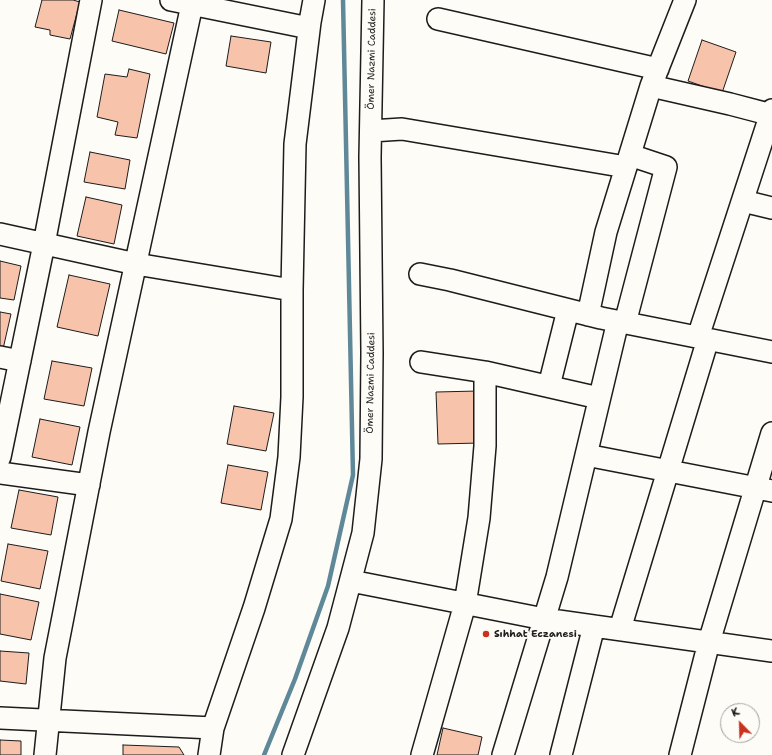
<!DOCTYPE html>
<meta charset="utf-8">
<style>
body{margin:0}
#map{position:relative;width:772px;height:755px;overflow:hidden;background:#fdfcf7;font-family:"Shantell Sans",sans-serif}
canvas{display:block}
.north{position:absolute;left:720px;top:703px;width:40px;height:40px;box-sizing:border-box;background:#fdfcf7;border:1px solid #a3a29f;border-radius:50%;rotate:337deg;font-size:11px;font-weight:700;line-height:16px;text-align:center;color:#1c1c1c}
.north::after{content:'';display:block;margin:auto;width:14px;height:18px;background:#c8321e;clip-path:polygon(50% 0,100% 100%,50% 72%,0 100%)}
</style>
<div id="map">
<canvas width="772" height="755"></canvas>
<div class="north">K</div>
</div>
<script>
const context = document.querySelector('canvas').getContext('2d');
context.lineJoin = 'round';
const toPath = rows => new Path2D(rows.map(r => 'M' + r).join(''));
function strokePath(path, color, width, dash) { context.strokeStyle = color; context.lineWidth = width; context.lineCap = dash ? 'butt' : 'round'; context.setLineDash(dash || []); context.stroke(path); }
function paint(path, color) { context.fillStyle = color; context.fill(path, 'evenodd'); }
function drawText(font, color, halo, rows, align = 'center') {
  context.font = font + ' "Shantell Sans",sans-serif'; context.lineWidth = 4; context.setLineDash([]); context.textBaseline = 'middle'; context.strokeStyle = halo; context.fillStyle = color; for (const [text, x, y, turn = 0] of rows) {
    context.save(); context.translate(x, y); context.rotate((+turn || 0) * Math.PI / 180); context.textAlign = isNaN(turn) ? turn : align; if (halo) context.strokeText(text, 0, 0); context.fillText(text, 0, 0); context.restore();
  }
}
strokePath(toPath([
 [264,755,295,679,328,586,353,475,343,0]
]), '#5f8999', 4.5);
const building = toPath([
 [42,0,73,0,80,2,70,39,50,35,50,30,35,27,42,0],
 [119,10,174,23,166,54,112,41,119,10],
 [231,36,271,42,266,73,226,66,231,36],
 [702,40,736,52,722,93,688,81,702,40],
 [129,69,150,74,137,138,115,135,118,122,97,117,105,74,127,77,129,69],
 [90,152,130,160,125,189,84,182,90,152],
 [86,197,122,205,114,244,77,236,86,197],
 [0,261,21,266,14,300,0,298,0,261],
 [69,275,110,284,98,336,57,327,69,275],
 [0,312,11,314,3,349,0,348,0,312],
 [52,361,92,368,84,406,44,399,52,361],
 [478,391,480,443,438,444,436,392,478,391],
 [234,406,274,413,266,451,227,444,234,406],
 [40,419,80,427,72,465,32,457,40,419],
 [228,465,268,472,261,510,221,503,228,465],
 [19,490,58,497,51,535,11,528,19,490],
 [8,544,48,551,40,589,1,581,8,544],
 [0,594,39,602,31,640,0,634,0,594],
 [0,651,29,653,26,684,0,681,0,651],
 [443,728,482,737,478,755,437,755,443,728],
 [0,740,21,741,21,755,0,755,0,740],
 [123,745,179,747,184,755,123,755,123,745]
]);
paint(building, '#f8c3ab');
strokePath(building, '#1c1c1c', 1);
const minor = toPath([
 [171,0,309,28],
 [438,19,658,69],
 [651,86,730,104,772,115],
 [371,131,402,129,626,167],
 [743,201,772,208],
 [0,234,136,264,292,290],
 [420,274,450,280,601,318,772,352],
 [588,315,606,232,651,86,685,0],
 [625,323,666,167,630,155],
 [698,337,772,110],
 [0,357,20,361],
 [421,362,485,372,599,398],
 [549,386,568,310],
 [586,455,772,491],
 [0,457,44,244,91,0],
 [0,473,89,485],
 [351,581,544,619,772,651],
 [620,629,708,339],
 [0,718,213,728],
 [45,755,55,658,99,432,193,0],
 [209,755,213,728,254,608,281,519,289,457,292,397,292,290,295,144,310,22,314,0],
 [293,755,338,628,363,533,371,459,372,353,370,157,373,0],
 [422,755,465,604,479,518,485,446,485,372],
 [503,755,557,577,618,321],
 [561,755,594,626],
 [680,755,709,642,772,433]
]);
strokePath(minor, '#1c1c1c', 24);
strokePath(minor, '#fdfcf7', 21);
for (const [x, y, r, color] of [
 [486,634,4,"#c8321e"]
]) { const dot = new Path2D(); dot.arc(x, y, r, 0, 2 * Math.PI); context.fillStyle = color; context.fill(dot); strokePath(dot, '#fdfcf7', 1.5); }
drawText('10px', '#1c1c1c', '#fdfcf7', [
 ["Ömer Nazmi Caddesi",372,59,-89],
 ["Ömer Nazmi Caddesi",371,383,-89]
]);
drawText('bold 10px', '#1c1c1c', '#fdfcf7', [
 ["Sıhhat Eczanesi",494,634]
], 'left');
</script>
